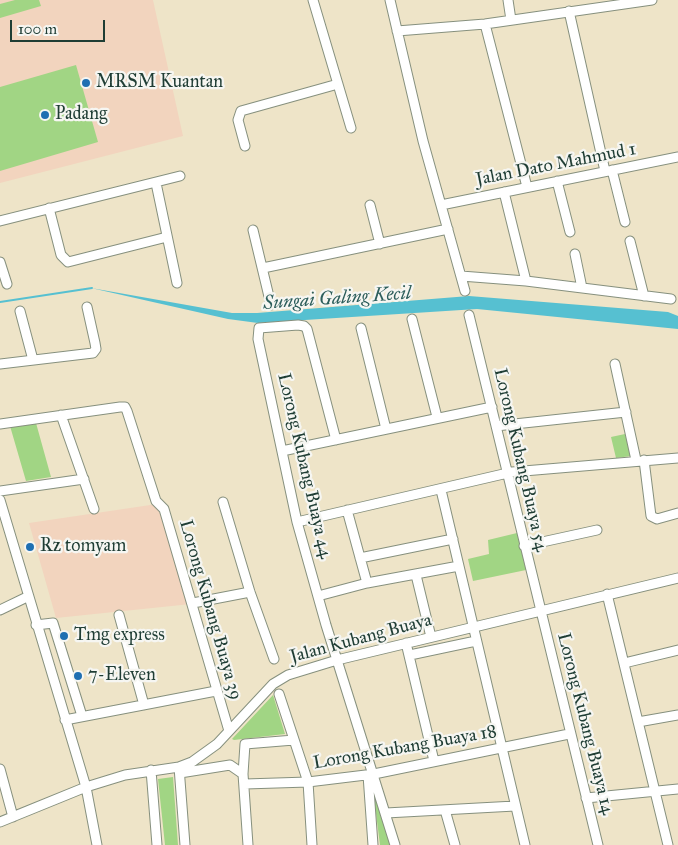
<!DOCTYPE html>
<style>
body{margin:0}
#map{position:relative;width:678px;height:845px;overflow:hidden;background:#eee4c8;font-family:"IM FELL Great Primer",serif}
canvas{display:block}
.scale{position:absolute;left:10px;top:20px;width:95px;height:22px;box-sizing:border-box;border:2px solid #1f3d34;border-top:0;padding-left:6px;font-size:15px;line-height:18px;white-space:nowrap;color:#1f3d34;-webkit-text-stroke:4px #f6f6f2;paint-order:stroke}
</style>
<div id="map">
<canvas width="678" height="845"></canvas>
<div class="scale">100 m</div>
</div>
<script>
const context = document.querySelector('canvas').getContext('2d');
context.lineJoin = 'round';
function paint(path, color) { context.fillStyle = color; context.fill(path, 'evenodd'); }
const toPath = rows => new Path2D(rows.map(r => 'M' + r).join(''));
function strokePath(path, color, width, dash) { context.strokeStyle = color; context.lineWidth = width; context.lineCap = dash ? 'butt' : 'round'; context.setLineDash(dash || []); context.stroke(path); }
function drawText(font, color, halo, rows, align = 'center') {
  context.font = font + ' "IM FELL Great Primer",serif'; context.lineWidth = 4.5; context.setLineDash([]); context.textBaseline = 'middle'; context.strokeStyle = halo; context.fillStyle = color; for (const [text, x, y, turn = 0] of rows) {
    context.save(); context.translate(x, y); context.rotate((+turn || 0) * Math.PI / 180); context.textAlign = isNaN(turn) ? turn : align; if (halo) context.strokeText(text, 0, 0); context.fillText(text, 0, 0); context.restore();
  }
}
paint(toPath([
 [0,0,153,0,183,136,0,183],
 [157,504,191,604,56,618,29,523]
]), '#f2d4be');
paint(toPath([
 [15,0,39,0,41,6,0,18,0,4],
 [76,65,98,142,0,171,0,87],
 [36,423,51,477,26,481,10,426],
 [625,434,631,456,616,458,611,437],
 [517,533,526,570,473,581,468,559,489,554,488,540],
 [273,695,285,734,234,740,232,739],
 [173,777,178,845,165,845,158,779],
 [372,782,391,845,380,845]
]), '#a1d584');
paint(toPath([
 [91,288,232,313,257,313,469,296,668,312,678,316,678,329,477,309,258,323,228,319]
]), '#56c0d1');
strokePath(toPath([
 [0,302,92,288]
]), '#56c0d1', 2);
const minor = toPath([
 [313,0,351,128],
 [390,0,423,141,465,291],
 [508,0,511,20],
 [569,11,605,171],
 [485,24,527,187],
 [397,31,485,24,652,0],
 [245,146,238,120,241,111,338,84],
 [612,170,625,222],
 [557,181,570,232],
 [156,183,177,283],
 [504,192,526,281],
 [370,205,380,244],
 [441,205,678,157],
 [49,208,61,255,68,262,167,237],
 [0,221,180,176],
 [253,230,271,305],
 [630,241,644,296],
 [575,254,582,288],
 [0,262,7,284],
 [263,268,448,229],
 [461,276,526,281,671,299],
 [20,311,33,360],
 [469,315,598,845],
 [412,319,437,417],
 [361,328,386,429],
 [0,364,93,353,96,349,95,343,87,307],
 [615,364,636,460],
 [61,415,94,509],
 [0,424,120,407,125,407,127,411,156,501,164,509,229,731],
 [496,426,626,412],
 [336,440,307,329,304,326,298,325,259,328,258,339,297,522,326,625,395,845],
 [282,451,492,407],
 [644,460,651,516,657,519,678,513],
 [441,490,525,845],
 [0,491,84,479],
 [0,500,86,787,97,845],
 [223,502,250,592,274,659],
 [347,510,367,583],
 [297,522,512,472,678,458],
 [524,546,597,530],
 [360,558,453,539],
 [416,575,431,637],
 [607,594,668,845],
 [318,596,367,583,459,566],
 [193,603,250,592],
 [0,610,27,597],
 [119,615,144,705],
 [36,625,53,623,82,716],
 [406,643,434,761],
 [410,655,476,641],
 [624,663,678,650],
 [279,694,308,782,312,845],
 [65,720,216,691],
 [638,722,678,715],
 [179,767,185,845],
 [0,769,13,817],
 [151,770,157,845],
 [180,773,230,765,243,774],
 [368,775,373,845],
 [245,784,308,782,374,774,569,734],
 [586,798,678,789],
 [445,810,455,845],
 [386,813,515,806],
 [0,822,86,787,125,775,179,767,192,762,217,744,273,684,288,675,337,660,678,578],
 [248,845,243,774,245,744,294,740]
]);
strokePath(minor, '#86907e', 11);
strokePath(minor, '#fff', 9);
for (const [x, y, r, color] of [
 [86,83,5,"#1f6fb2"],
 [45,115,5,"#1f6fb2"],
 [30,547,5,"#1f6fb2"],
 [64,636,5,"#1f6fb2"],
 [78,676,5,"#1f6fb2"]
]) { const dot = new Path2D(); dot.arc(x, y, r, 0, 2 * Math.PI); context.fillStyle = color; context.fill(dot); strokePath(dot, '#f6f6f2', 2); }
drawText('18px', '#1f3d34', '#f6f6f2', [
 ["MRSM Kuantan",96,83],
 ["Padang",55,115],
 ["Rz tomyam",40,547],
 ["Tmg express",74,636],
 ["7-Eleven",88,676]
], 'left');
drawText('18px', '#1f3d34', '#f6f6f2', [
 ["Jalan Dato Mahmud 1",556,165,-11],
 ["Lorong Kubang Buaya 54",520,460,77],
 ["Lorong Kubang Buaya 44",304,466,77],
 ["Lorong Kubang Buaya 39",210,610,74],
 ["Jalan Kubang Buaya",361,639,-15],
 ["Lorong Kubang Buaya 14",585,724,76],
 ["Lorong Kubang Buaya 18",405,748,-10]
]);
drawText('italic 19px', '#2d5e5b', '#f6f6f2', [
 ["Sungai Galing Kecil",337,299,-4]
]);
</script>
